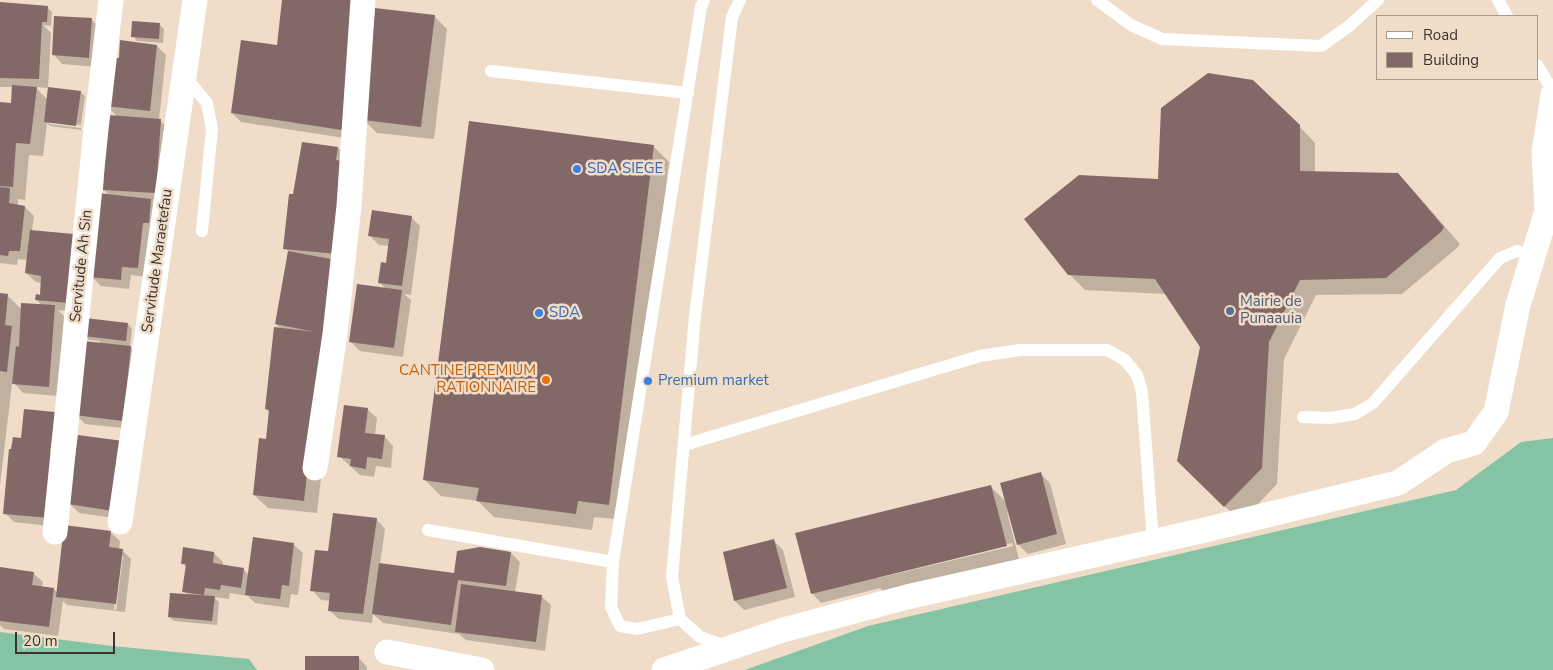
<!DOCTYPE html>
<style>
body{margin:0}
#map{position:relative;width:1553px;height:670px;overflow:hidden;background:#efddc9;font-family:"Nunito Sans",sans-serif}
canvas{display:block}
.legend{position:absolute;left:1376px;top:15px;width:162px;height:65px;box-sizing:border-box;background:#efddc9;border:1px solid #a7998a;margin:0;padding:6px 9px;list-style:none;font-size:15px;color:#3b332c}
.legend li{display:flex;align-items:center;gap:10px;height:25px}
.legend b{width:25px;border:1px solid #a7998a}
.scale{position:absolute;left:15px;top:632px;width:100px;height:22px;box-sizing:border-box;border:2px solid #3b332c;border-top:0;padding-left:6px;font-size:15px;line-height:18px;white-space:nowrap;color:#3b332c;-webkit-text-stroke:4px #efddc9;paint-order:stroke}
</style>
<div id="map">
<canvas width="1553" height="670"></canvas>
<ul class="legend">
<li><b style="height:6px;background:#fff"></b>Road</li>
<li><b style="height:14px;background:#826867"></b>Building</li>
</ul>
<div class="scale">20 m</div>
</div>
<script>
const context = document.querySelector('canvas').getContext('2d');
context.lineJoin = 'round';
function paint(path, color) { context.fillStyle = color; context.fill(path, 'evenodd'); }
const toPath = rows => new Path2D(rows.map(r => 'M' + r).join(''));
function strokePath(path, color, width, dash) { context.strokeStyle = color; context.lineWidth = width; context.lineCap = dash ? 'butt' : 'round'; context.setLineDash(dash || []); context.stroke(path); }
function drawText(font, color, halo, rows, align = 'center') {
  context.font = font + ' "Nunito Sans",sans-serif'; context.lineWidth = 5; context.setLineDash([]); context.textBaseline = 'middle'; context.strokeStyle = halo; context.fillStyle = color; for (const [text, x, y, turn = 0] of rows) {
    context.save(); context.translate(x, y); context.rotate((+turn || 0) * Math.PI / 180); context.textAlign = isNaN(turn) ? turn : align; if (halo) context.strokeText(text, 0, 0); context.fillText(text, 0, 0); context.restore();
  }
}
paint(toPath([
 [1553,438,1553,670,745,670,868,626,1456,490,1521,442],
 [0,632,112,646,249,659,257,670,0,670]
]), '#84c3a3');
paint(toPath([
 [312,0,357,140,241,122,232,113],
 [0,3,48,8,52,12,51,26,43,25,51,33,48,88,35,87,48,100,80,92,85,96,81,125,49,121,49,124,81,128,81,130,50,126,47,123,43,156,29,155,25,200,18,199,18,206,25,207,34,216,32,231,76,312,58,310,64,316,58,396,23,393,15,384,12,384,0,485,0,295,8,296,22,310,42,306,36,299,41,296,42,283,36,282,26,273,28,260,18,259,17,265,0,263,0,103,12,104,13,87,0,87],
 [434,16,447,29,434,139,377,133,364,120],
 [91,19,101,29,98,67,62,64,53,54],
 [160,25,164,29,163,43,137,41,133,36],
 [157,46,166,55,159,120,170,129,165,202,152,201,160,209,147,277,131,275,129,289,101,286,92,277,110,196,104,190,105,176,97,168,118,117,106,105,120,60],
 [1299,126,1315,143,1315,173,1398,174,1414,191,1460,244,1457,248,1402,294,1316,295,1284,359,1277,484,1241,522,1178,461,1201,346,1166,294,1085,290,1069,274,1159,180],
 [653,146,669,162,625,520,594,517,592,530,494,517,478,501,441,496,425,480],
 [338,148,351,161,336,347,317,513,268,508,254,495,267,440,270,413,266,409,281,329,276,324,289,252,285,248,294,196],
 [411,217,420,226,411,295,404,294,411,300,403,357,360,351,351,342,386,289,380,283,387,264,389,246,379,245,370,236],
 [128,324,132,329,130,347,140,356,132,429,85,424,76,415,100,341,89,340,84,335],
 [367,409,377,418,375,435,384,436,393,446,391,468,376,466,374,477,360,475,339,456],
 [54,413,58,527,14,522,5,513,23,440],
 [79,436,122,519,79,513,70,504],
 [1040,473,1050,483,1066,544,1028,554,1018,544,1009,511,1007,512,1019,559,884,592,880,588,821,603,812,593,991,487,1007,503],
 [1012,543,1013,546,878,578,878,576],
 [376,519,385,529,380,564,455,574,511,553,520,562,515,592,541,596,551,605,545,651,466,640,459,634,383,623,373,614,372,623,339,619,329,610,330,601,321,600,312,590,329,553],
 [110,532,120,541,119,549,122,550,131,559,125,612,67,605,63,601,58,636,4,629,0,625,0,577,33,573,43,582,42,587,54,589,58,593],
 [120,556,123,556,116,610,114,610],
 [774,541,783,550,795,597,744,610,735,601],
 [293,544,303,553,298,595,291,594,289,608,255,603,248,596,230,593,229,599,214,597,219,602,217,625,174,621,169,617,188,595,183,591,187,568,182,563,214,553,223,562,223,566,243,569,249,575],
 [358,657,367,667,367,670,306,670]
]), '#0003');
paint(toPath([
 [282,0,357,0,348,131,231,113,241,40,277,45],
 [0,2,48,6,47,22,42,22,39,79,0,78],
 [375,8,435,15,421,127,363,120],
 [54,16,92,18,89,58,52,55],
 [132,21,160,23,159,39,131,37],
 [120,40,157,45,150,111,105,106,113,58,119,58],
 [1208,73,1253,80,1300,125,1300,171,1398,173,1444,227,1441,232,1386,278,1300,280,1269,342,1262,468,1224,507,1177,461,1200,347,1155,279,1068,275,1024,219,1079,175,1158,179,1161,108],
 [12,85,37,87,30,144,16,143,13,187,0,186,0,102,11,103],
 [48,87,81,91,76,126,44,122],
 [108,115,161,119,156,193,103,190],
 [469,121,654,145,609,505,578,501,576,514,476,501,479,488,423,480],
 [302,142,338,147,336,160,349,162,338,254,283,249,289,194,293,194],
 [0,187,10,188,9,203,25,206,20,251,9,251,8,256,0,255],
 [98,193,151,199,149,223,143,223,138,268,122,267,121,280,90,277],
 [372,210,412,216,402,286,378,283,381,262,386,263,389,239,368,236],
 [30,230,74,234,68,303,35,300,36,294,40,295,41,276,25,273],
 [288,251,336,260,323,333,304,501,253,495,259,438,266,439,269,410,265,409,274,327,315,332,275,324],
 [357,284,402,290,394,348,349,342],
 [0,293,8,294,5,325,12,326,7,372,0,371],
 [21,303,55,305,49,387,12,384,16,346,19,347],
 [85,318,128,323,126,341,83,336],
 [83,341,131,346,123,421,74,415],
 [344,405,368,408,365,433,385,435,382,459,367,457,366,469,350,466,351,459,337,457],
 [24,409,55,412,50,453,56,454,49,518,3,514,9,449,11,449,13,437,21,438],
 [78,435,123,441,113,511,68,504],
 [1041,472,1057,534,1017,545,1000,483],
 [991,485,1007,546,811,594,795,533],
 [333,513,377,518,363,614,328,611,330,593,310,591,315,550,328,551],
 [64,525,111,531,109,547,123,549,116,604,56,597],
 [253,537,294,543,289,586,282,585,280,599,245,595],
 [774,539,787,588,734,601,723,552],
 [183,547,214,552,213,563,244,568,241,588,221,585,220,590,205,588,204,595,182,592,186,564,181,564],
 [480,547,511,552,506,586,458,580,451,625,372,614,379,563,454,573,457,551],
 [0,567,34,572,32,585,54,588,49,627,0,621],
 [461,584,542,595,536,642,455,632],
 [170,593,215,596,212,621,168,617],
 [305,656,359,656,359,670,305,670]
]), '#826867');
strokePath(toPath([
 [1097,0,1131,25,1162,39,1321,46,1349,26,1378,0],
 [1498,0,1507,16],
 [1537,65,1553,91],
 [491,71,688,93],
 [184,75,207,103,212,129,202,231],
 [1303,417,1330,418,1355,414,1373,403,1500,258,1517,251,1533,256],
 [684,445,980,356,1020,350,1107,350,1125,360,1137,375,1142,392,1153,542],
 [428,530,613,562],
 [680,619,637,629,620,626,611,607,613,562,701,7,704,0],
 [725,646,700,637,680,619,672,577,695,316,732,17,740,0]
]), '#fff', 12);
strokePath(toPath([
 [315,468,335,334,349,206,363,0],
 [120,522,195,0],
 [55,532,96,129,111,0],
 [387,652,482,670],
 [664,670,783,630,907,597,1205,530,1398,483,1446,451,1474,443,1496,412,1518,305,1547,211,1544,152,1553,95]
]), '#fff', 25);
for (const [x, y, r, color] of [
 [577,169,5,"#3f7fe0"],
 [1230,311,5,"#5c6f8a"],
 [539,313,5,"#3f7fe0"],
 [546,380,5,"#e8710a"],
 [648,381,5,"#3f7fe0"]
]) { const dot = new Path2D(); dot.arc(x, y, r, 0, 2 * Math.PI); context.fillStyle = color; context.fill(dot); strokePath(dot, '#efddc9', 2); }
drawText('15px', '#366cbe', '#efddc9', [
 ["SDA SIEGE",587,169],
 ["SDA",549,313],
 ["Premium market",658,381]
], 'left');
drawText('15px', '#3b332c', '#efddc9', [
 ["Servitude Maraetefau",158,261,-82],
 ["Servitude Ah Sin",82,266,-84]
]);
drawText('15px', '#4e5e75', '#efddc9', [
 ["Mairie de",1240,302],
 ["Punaauia",1240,319]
], 'left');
drawText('15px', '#c56008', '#efddc9', [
 ["CANTINE PREMIUM",536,371],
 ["RATIONNAIRE",536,388]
], 'right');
</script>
